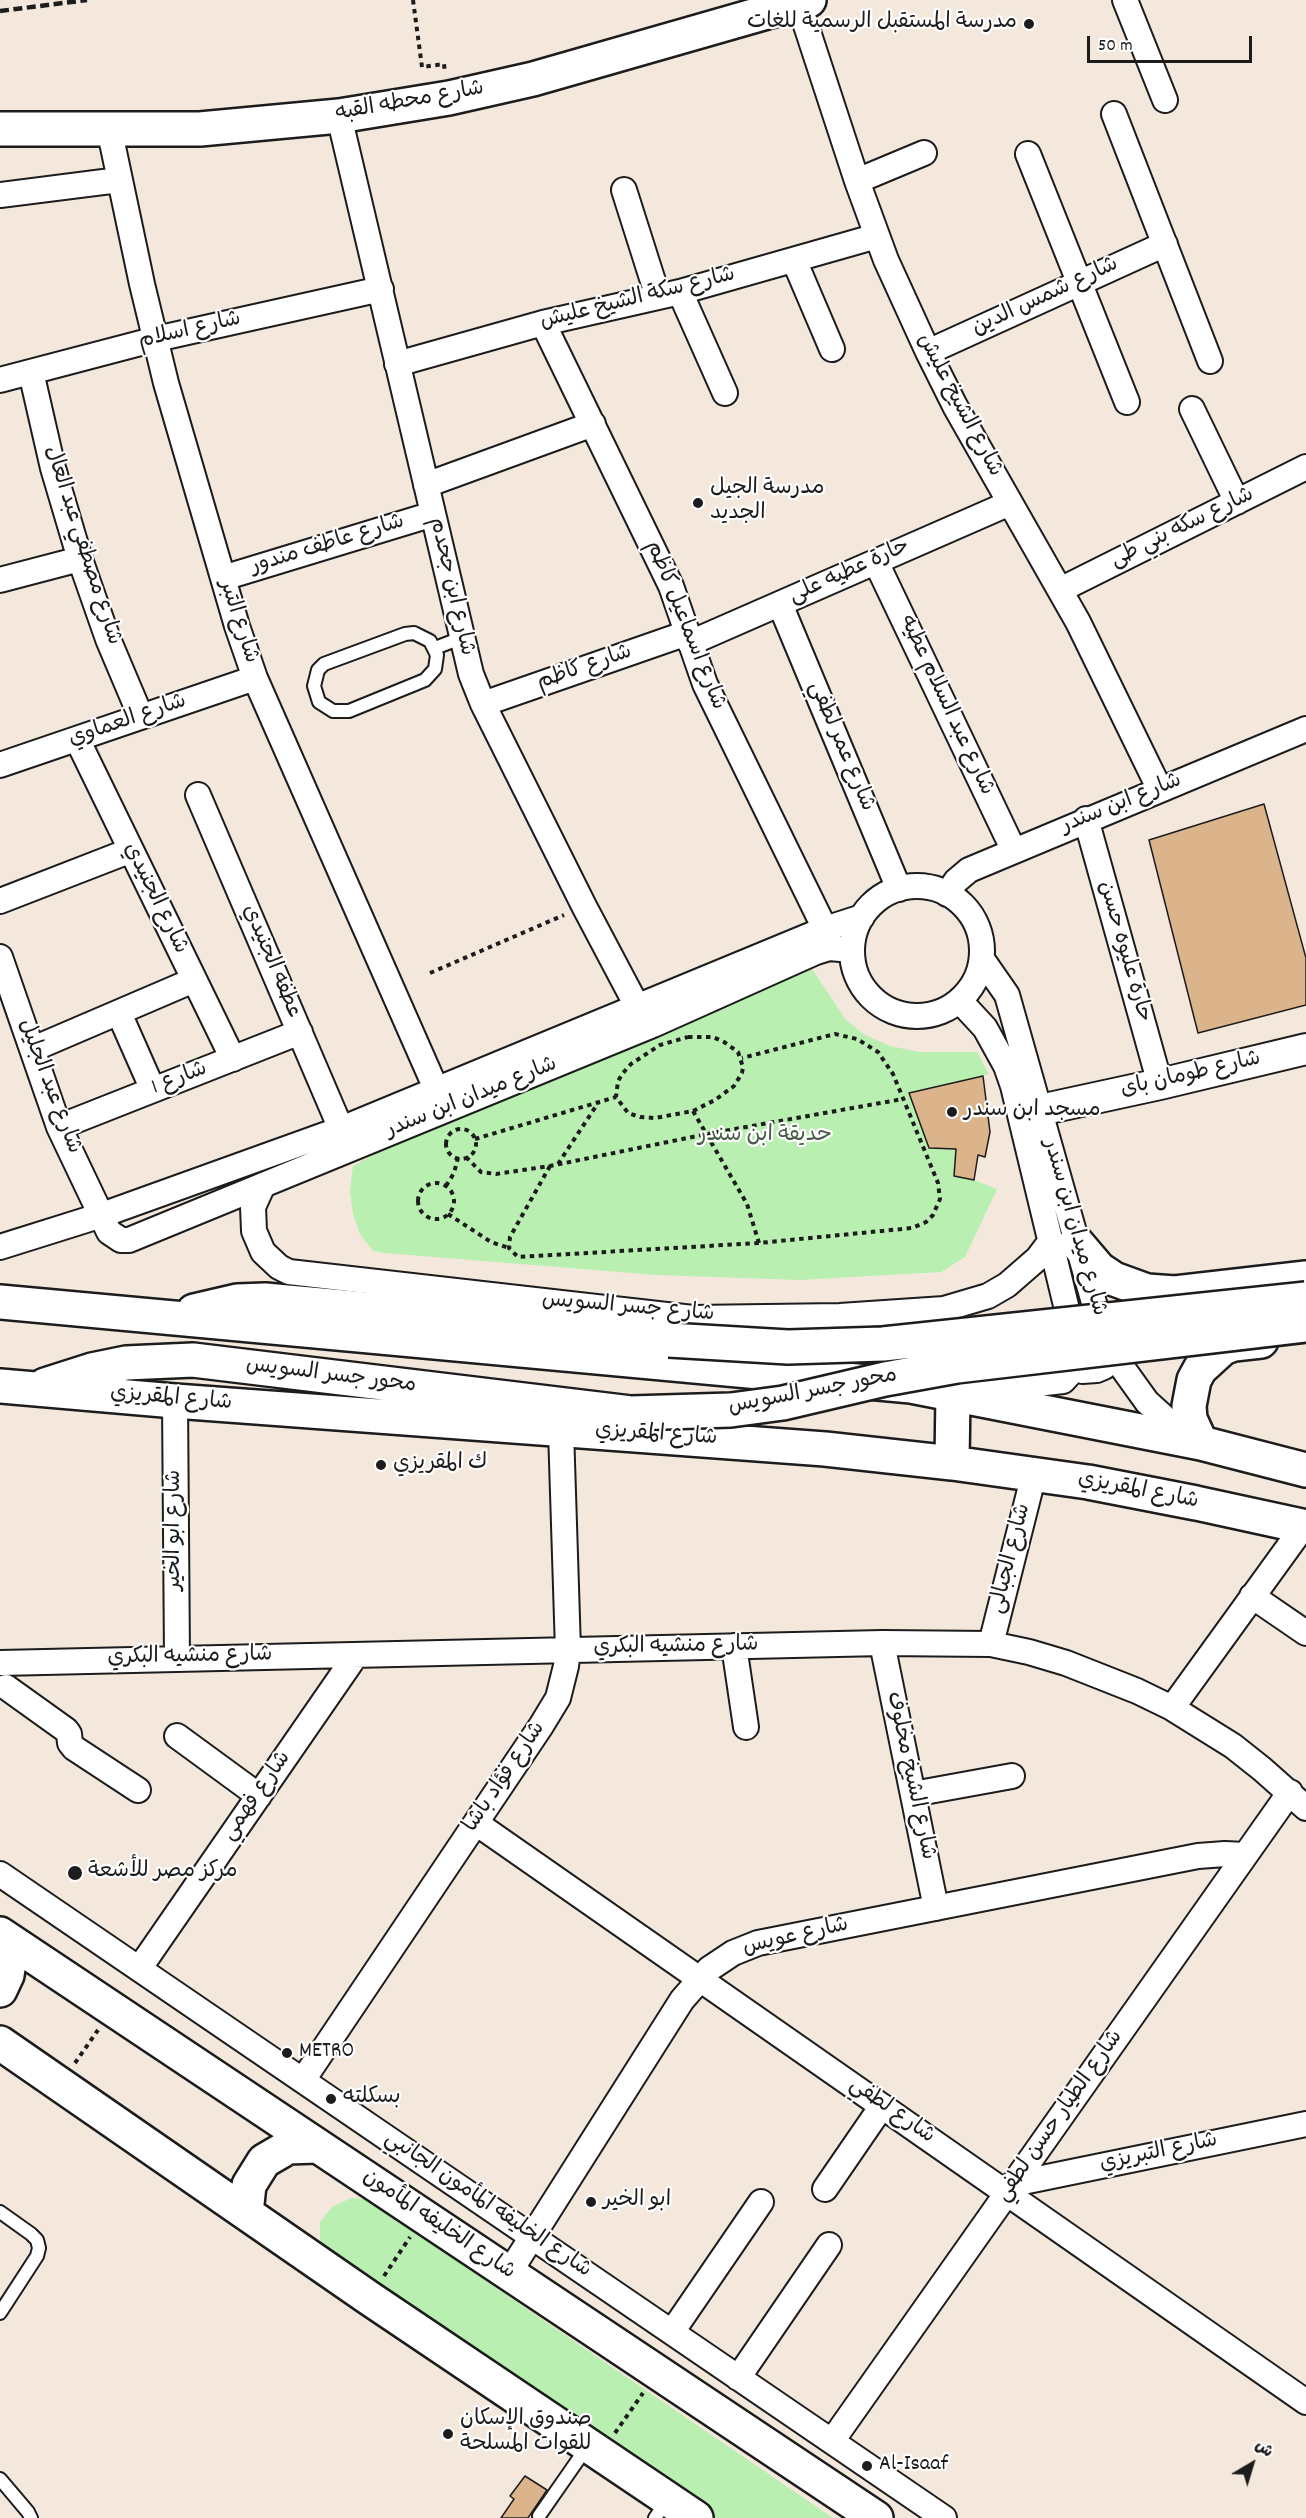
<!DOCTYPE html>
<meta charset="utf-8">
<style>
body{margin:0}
#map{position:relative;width:1306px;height:2518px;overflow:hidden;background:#f4e8dc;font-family:Dekko,"Playpen Sans Arabic",sans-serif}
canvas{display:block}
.north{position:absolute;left:1222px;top:2434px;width:60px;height:60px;-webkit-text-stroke:4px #fff;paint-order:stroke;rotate:38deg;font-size:16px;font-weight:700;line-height:24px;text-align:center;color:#1c1c1c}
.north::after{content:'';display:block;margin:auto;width:21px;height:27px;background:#1c1c1c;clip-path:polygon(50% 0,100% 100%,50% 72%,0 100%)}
.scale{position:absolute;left:1087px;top:36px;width:165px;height:27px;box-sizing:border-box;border:3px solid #1c1c1c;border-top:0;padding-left:8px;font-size:18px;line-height:21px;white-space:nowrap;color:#1c1c1c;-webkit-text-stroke:4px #fff;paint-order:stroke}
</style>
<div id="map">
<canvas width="1306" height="2518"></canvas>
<div class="north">ش</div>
<div class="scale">50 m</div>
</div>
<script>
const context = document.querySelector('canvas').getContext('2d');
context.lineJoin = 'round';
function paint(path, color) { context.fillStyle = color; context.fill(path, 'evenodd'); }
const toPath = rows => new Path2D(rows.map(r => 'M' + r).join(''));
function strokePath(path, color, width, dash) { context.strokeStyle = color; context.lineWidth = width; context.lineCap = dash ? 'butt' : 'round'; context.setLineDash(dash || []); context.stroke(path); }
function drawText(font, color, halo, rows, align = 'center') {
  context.font = font + ' Dekko,"Playpen Sans Arabic",sans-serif'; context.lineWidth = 4.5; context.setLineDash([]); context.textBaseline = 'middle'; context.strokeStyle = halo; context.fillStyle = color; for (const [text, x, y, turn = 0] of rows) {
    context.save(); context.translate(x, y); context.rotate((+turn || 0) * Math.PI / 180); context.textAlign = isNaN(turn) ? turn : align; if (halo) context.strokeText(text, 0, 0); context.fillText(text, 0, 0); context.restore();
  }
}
paint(toPath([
 [808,963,846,1020,865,1035,890,1046,920,1052,977,1052,989,1074,909,1093,929,1148,956,1149,954,1176,974,1180,997,1189,965,1257,941,1272,800,1280,656,1275,385,1253,373,1251,360,1234,353,1214,350,1192,353,1166,418,1130],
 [351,2198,366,2199,833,2518,705,2518,334,2265,320,2242,320,2222,332,2207]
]), '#b9efb1');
const building = toPath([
 [1264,804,1306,958,1306,1005,1198,1033,1149,840,1264,804],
 [983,1076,990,1132,985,1157,978,1155,974,1180,954,1176,956,1149,929,1148,909,1093,983,1076],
 [525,2476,547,2490,528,2518,501,2518,514,2499,510,2496,525,2476]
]);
paint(building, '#dbb48c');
strokePath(building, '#1c1c1c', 1.5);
const service = toPath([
 [414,633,430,641,437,655,435,669,425,680,349,711,333,711,319,702,314,686,318,670,324,664,405,634,414,633],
 [435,648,461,638],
 [0,2212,31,2234,37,2240,39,2248,37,2256,0,2313],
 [0,2479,28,2512,31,2518],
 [539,2516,587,2447],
 [655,2518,668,2499]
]);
const minor = toPath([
 [1125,0,1165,100],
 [799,4,857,181,886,260,928,352,955,406,1078,622,1160,790],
 [1114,114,1210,361],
 [339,116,471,674,483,704,584,906,648,1027],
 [109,128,142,284,166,383,237,626,255,678,437,1091],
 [1028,154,1127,402],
 [857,181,924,153],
 [624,190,658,297],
 [0,195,119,180],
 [794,260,832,349],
 [680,292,725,393],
 [543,323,671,586,705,684,825,929],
 [928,352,1165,244],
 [397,364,543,323,680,292,877,236],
 [31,372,53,468,80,559,108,639,141,717],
 [0,380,156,339,381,289],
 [1192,409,1237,502],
 [426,485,593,424],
 [876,562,1014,851],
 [223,578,433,514],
 [0,580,80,559],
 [1060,590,1306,467],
 [780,604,899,889],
 [690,643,1010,503],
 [483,704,687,633],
 [77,739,233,1059],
 [0,765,255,678],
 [198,795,341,1129],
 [1086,819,1160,1084],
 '852 951a65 65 0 1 1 130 0a65 65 0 1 1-130 0Z',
 [947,894,956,881,969,870,1306,729],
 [0,901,129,851],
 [0,957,59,1127,109,1232,121,1240,129,1240,653,1025,816,952,829,948,852,950],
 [982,959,1007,995,1102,1331,1114,1356,1147,1402,1189,1440],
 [960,1001,985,1028,1006,1066,1013,1086,1077,1351,1075,1368,1063,1381,975,1391],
 [119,1013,153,1090],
 [33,1049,194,980],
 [59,1127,300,1032],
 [263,1185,253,1207,254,1231,263,1252,279,1267,289,1272,693,1318,840,1316,944,1309,988,1296,1007,1285,1038,1258,1050,1242],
 [0,1247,102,1215,341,1129,825,929,862,917],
 [1075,1368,1082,1371,1097,1370,1104,1367,1114,1356],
 [175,1401,177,1659],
 [1252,1596,1306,1633],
 [882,1643,936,1908],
 [991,1644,1034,1474],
 [734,1646,746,1727],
 [0,1663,882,1643,991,1644,1029,1652,1066,1663,1137,1691,1172,1708,1233,1746,1262,1769,1306,1808],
 [6,1687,66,1730,69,1734,70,1743,74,1748,138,1790],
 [1172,1708,1303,1527],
 [177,1736,259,1796],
 [913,1794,1012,1776],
 [476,1823,1306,2402],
 [0,1874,944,2518],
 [139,1969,356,1655],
 [303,2080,541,1726,558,1698,566,1666,568,1650,561,1430],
 [1013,2184,1306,2124],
 [825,2189,882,2106],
 [509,2273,682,2000,709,1969,733,1953,758,1943,1198,1856,1225,1854,1245,1855],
 [672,2332,761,2202],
 [738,2378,829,2245],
 [832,2441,1290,1792]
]);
const tertiary = toPath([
 [1040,1110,1160,1084,1306,1049]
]);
const secondary = toPath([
 [0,129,200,129,339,116,449,98,533,79,809,0]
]);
const primary = toPath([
 [1076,1242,1099,1269,1114,1279,1147,1291,1175,1293,1306,1278],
 [0,1302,911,1386,1201,1443,1306,1470],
 [194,1311,237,1301,265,1300,465,1318,669,1340],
 [45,1385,92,1370,126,1363,193,1360,631,1413],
 [0,1386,175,1401,825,1449,952,1463,1088,1482,1196,1503,1306,1527],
 [1201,1443,1190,1419,1189,1406,1194,1380,1200,1369,1223,1348,1234,1344,1261,1341],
 [952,1463,953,1393],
 [0,1934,876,2518],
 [0,1990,7,1975,9,1962,3,1936],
 [0,2043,369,2298,696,2518],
 [246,2213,249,2185,264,2161,288,2147,316,2146]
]);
strokePath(service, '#1c1c1c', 16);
strokePath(minor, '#1c1c1c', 28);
strokePath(tertiary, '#1c1c1c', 34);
strokePath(secondary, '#1c1c1c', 38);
strokePath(primary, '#1c1c1c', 38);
strokePath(toPath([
 [413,0,422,67,444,64,445,73],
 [430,973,564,915],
 [688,1037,713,1037,724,1042,738,1052,743,1067,742,1073,734,1086,715,1100,693,1111,655,1118,640,1117,628,1113,616,1097,618,1081,623,1073,631,1064,660,1045,688,1037],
 [693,1111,747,1204,759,1243],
 '446 1144a15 15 0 1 1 30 0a15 15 0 1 1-30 0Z',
 [475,1139,616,1097],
 [466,1157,481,1172,496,1174,550,1166,707,1134,903,1099],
 [558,1164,598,1103],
 [550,1166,510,1237,509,1248,518,1257,759,1243,912,1228,926,1222,933,1215,940,1199,938,1183,893,1074,878,1052,857,1039,835,1034,742,1058],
 '418 1201a18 18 0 1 1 36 0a18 18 0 1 1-36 0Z',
 [446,1186,454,1173,458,1158],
 [448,1214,491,1242,509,1248],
 [75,2063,98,2030],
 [384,2276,410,2237],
 [615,2433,643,2393]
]), '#1c1c1c', 4, [4.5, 4.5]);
strokePath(service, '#fff', 12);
strokePath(minor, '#fff', 24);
strokePath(tertiary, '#fff', 30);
strokePath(secondary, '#fff', 33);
strokePath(primary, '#fff', 33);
strokePath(toPath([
 [0,11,87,0]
]), '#1c1c1c', 4.5, [9, 4.5]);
const primaryBridge = toPath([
 [669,1340,788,1347,883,1344,1306,1299],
 [631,1413,731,1410,783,1403,885,1379,957,1366,1306,1325]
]);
strokePath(primaryBridge, '#1c1c1c', 38, []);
strokePath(primaryBridge, '#fff', 33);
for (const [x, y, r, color] of [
 [1029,24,6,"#1c1c1c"],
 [698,503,6,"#1c1c1c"],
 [952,1112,6,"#1c1c1c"],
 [381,1465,6,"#1c1c1c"],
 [75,1873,8,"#1c1c1c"],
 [287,2053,6,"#1c1c1c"],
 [331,2099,6,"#1c1c1c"],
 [591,2202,6,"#1c1c1c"],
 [448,2434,6,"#1c1c1c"],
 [867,2466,6,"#1c1c1c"]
]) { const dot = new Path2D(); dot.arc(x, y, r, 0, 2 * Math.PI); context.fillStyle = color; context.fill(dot); strokePath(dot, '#fff', 2); }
drawText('22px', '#1c1c1c', '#fff', [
 ["مدرسة المستقبل الرسمية للغات",1017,24,"right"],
 ["مدرسة الجيل",710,490],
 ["الجديد",710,515],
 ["مسجد ابن سندر",964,1112],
 ["ك المقريزي",393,1465],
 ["مركز مصر للأشعة",88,1873],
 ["METRO",299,2053],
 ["بسكلته",343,2099],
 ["ابو الخير",603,2202],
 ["صندوق الإسكان",460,2421],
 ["للقوات المسلحة",460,2446],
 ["Al-Isaaf",879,2466]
], 'left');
drawText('22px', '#1c1c1c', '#fff', [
 ["شارع محطه القبه",410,103,-10],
 ["شارع شمس الدين",1046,298,-25],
 ["شارع سكة الشيخ عليش",638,300,-14],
 ["شارع اسلام",190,332,-13],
 ["شارع الشيخ عليش",958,406,62],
 ["شارع سكه بني طى",1183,529,-26],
 ["شارع مصطفي عبد العال",81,546,72],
 ["شارع عاطف مندور",328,546,-17],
 ["حارة عطيه على",850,573,-24],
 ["شارع ابن جحدم",450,587,77],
 ["شارع التبر",237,622,72],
 ["شارع اسماعيل كاظم",684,626,68],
 ["شارع كاظم",585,669,-19],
 ["شارع عبد السلام عطيه",945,706,65],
 ["شارع العماوي",128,722,-19],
 ["شارع عمر لطفي",840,747,67],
 ["شارع ابن سندر",1122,805,-22],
 ["شارع الجنيدي",154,899,64],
 ["حارة عليوه حسن",1123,952,74],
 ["عطفه الجنيدي",270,962,67],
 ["شارع طومان باى",1191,1076,-13],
 ["شارع 1",180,1080,-21],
 ["شارع عبد الجليل",48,1087,69],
 ["شارع ميدان ابن سندر",472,1099,-22],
 ["شارع ميدان ابن سندر",1073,1228,74],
 ["شارع جسر السويس",628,1309,5],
 ["محور جسر السويس",331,1377,7],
 ["محور جسر السويس",813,1393,-11],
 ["شارع المقريزي",171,1400,5],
 ["شارع المقريزي",656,1436,4],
 ["شارع المقريزي",1138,1492,11],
 ["شارع ابو الخير",176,1530,-90],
 ["شارع الجبالى",1012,1559,-76],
 ["شارع منشيه البكري",676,1648,-1],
 ["شارع منشيه البكري",190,1658,-1],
 ["شارع الشيخ مخلوف",909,1776,78],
 ["شارع فؤاد باشا",506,1778,-56],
 ["شارع فهمي",258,1797,-55],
 ["شارع عويس",796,1938,-13],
 ["شارع لطفي",891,2112,35],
 ["شارع الطيار حسن لطفي",1061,2117,-55],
 ["شارع التبريزي",1159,2154,-12],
 ["شارع الخليفه المأمون الجانبي",487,2206,34],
 ["شارع الخليفه المأمون",438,2226,34]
]);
drawText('22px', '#4b5b49', '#fff', [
 ["حديقة ابن سندر",765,1137]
]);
</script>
